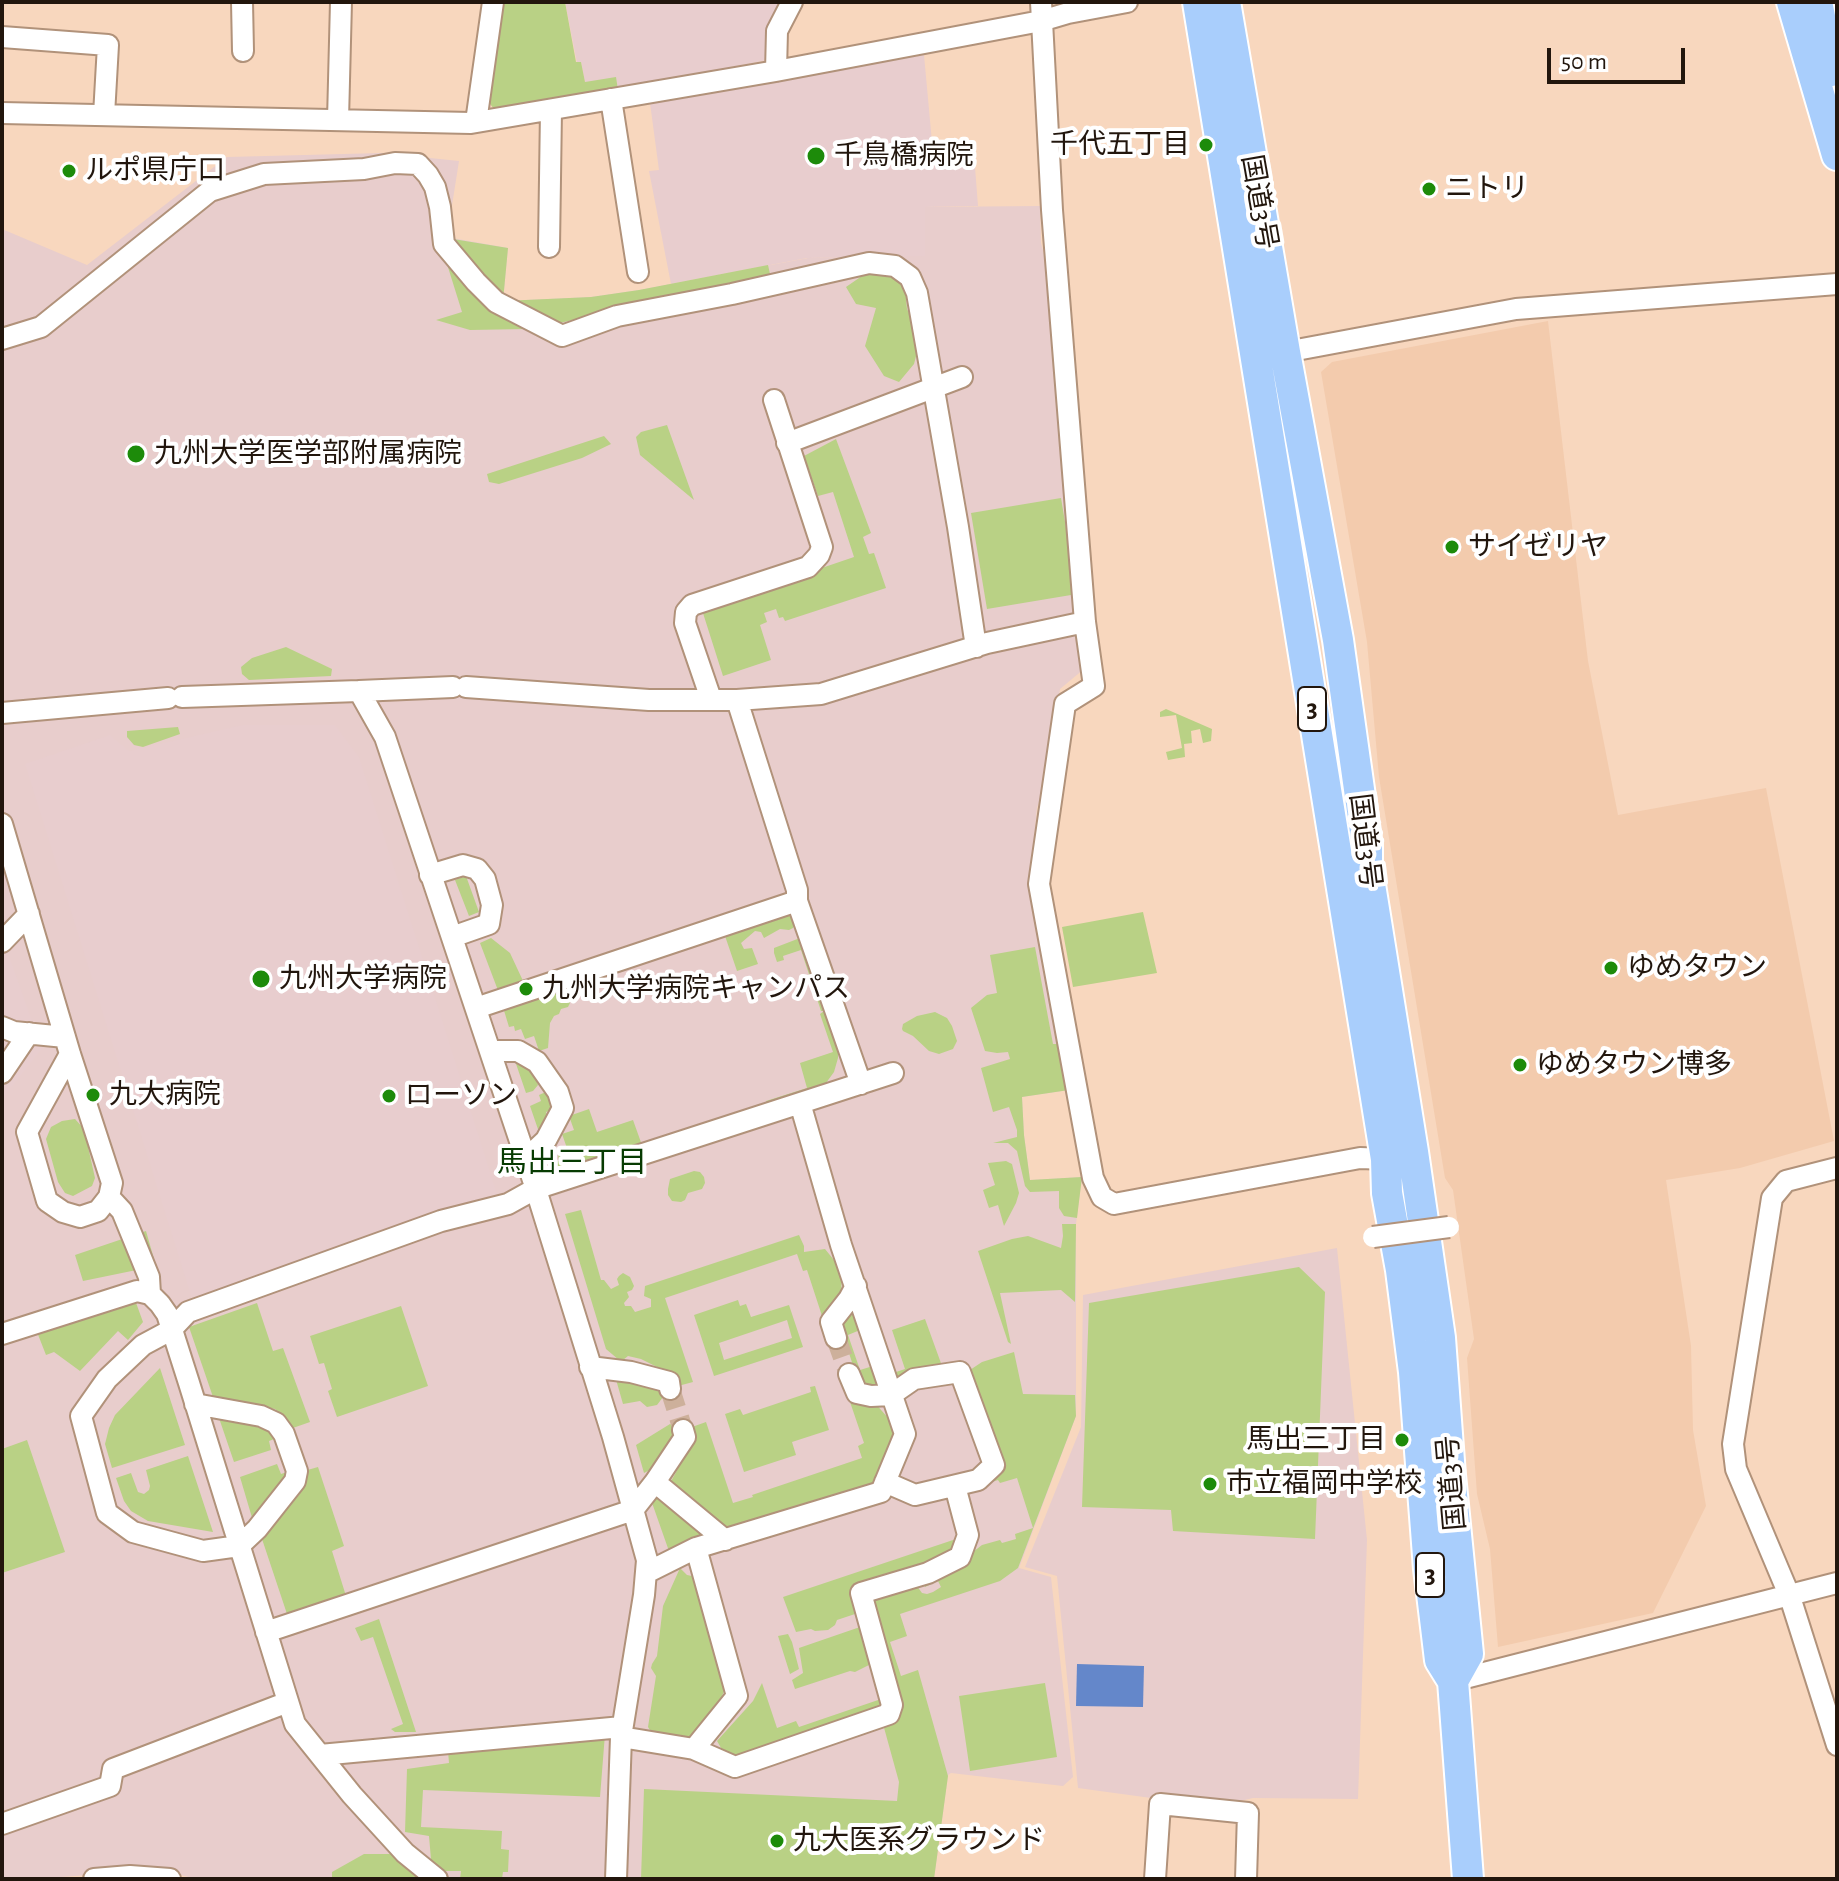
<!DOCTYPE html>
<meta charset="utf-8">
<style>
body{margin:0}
#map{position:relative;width:1839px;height:1881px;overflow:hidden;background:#f8d7be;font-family:"Alegreya Sans",sans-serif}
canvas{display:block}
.frame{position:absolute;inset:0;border:4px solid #22160d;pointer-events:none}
.scale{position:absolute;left:1547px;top:48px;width:138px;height:36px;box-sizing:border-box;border:4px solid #22160d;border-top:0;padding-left:10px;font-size:24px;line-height:28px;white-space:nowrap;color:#22160d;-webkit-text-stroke:6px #fff;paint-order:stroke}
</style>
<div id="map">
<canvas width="1839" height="1881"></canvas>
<div class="frame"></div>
<div class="scale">50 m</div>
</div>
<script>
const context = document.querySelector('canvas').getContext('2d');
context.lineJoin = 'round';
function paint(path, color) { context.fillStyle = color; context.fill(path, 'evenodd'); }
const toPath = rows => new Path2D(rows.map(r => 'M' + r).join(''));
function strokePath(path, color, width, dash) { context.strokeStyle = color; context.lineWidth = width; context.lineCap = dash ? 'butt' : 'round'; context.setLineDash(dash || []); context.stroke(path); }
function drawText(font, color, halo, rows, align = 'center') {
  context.font = font + ' "Alegreya Sans","Noto Sans JP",sans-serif'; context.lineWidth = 8; context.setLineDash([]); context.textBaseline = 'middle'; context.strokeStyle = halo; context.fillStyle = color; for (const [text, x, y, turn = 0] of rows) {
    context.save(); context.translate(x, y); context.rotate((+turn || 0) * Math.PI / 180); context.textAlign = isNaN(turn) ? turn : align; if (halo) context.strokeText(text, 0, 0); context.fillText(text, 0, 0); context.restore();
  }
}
paint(toPath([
 [1548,321,1588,661,1618,815,1766,788,1834,1141,1740,1168,1666,1180,1691,1346,1693,1430,1706,1506,1653,1613,1498,1647,1490,1549,1477,1494,1467,1358,1474,1339,1453,1190,1445,1178,1379,777,1367,642,1321,372,1332,362]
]), '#f3cbad');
paint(toPath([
 [382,153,459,161,447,237,508,248,503,301,591,297,639,290,808,258,925,255,925,207,1040,206,1041,243,1045,258,1096,659,1060,689,1046,782,1037,808,1030,880,1069,1090,1022,1097,1024,1135,1030,1180,1082,1177,1076,1224,1076,1416,1019,1568,1051,1577,1073,1777,1063,1786,951,1773,948,1775,934,1879,196,1879,173,1873,131,1872,33,1879,2,1879,2,229,87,265,227,157],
 [1337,1248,1367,1540,1358,1799,1253,1798,1240,1801,1151,1798,1078,1788,1057,1576,1025,1567,1081,1427,1083,1295]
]), '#e8cdcc');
paint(toPath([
 [565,2,785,2,767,60,618,90,585,83,581,62,577,63],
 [924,55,932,142,973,141,978,206,925,207,925,256,807,258,671,284,649,171,659,170,650,103],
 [243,725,335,725,359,757,497,1194,192,1299,25,764,110,735,129,751],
 [2,936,42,1049,2,1099]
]), '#e8cdce');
paint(toPath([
 [502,2,565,2,576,62,581,62,585,82,616,77,618,90,494,109,487,100],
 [447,238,508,248,503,301,591,297,639,290,768,265,770,274,551,325,503,301],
 [447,264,468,287,525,324,526,329,470,330,436,320,462,312],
 [866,270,893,273,911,294,906,299,907,309,915,325,919,345,914,364,899,382,884,376,865,346,876,308,856,304,846,287,859,278],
 [667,425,694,500,640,455,636,437,641,432],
 [604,436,611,444,582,458,499,484,489,482,487,474],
 [836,439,871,533,863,537,869,554,874,553,886,588,785,621,783,617,779,618,776,609,764,613,767,622,760,625,771,660,723,676,702,610,716,604,854,557,833,492,818,496,804,456],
 [1061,498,1077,594,987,609,971,513],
 [286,647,332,669,331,676,249,680,242,674,241,667,252,658],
 [1166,709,1212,729,1211,741,1203,743,1200,729,1191,731,1192,743,1184,744,1185,757,1168,760,1166,752,1182,748,1176,715,1160,717,1160,712],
 [178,727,180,734,143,747,134,745,127,737,127,731],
 [466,876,479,912,469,916,455,880],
 [791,912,796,923,793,928,789,930,780,929,764,938,761,932,755,931,741,943,744,949,752,948,758,964,737,971,724,933],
 [1143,912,1157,973,1073,987,1062,927],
 [491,938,510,953,524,983,499,993,480,943],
 [800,938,826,1010,838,1051,838,1058,834,1072,826,1083,814,1093,767,1107,766,1101,807,1088,800,1063,833,1052,820,1014,824,1011,821,1011,801,950,783,956,784,960,777,962,774,953,774,948],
 [1035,947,1053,1044,1061,1044,1069,1090,1022,1097,1024,1135,1030,1180,1082,1177,1077,1218,1064,1216,1059,1208,1059,1191,1030,1192,1025,1186,1017,1151,1008,1143,993,1143,1017,1137,1017,1130,1009,1107,993,1112,981,1068,1010,1059,1008,1052,997,1053,985,1051,971,1008,987,995,997,993,990,955],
 [567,987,566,997,569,999,570,1003,568,1007,561,1009,559,1014,554,1016,550,1023,548,1048,539,1051,534,1036,525,1039,521,1029,515,1031,514,1026,509,1027,502,1004],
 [935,1012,947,1018,952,1026,957,1041,953,1049,939,1054,929,1051,913,1036,903,1031,902,1029,903,1024,917,1016],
 [520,1057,523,1066,531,1063,538,1085,533,1091,526,1093,514,1058],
 [548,1091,555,1109,546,1112,550,1123,540,1135,530,1106,541,1101,539,1095],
 [589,1109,597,1132,633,1120,643,1148,555,1177,551,1164,559,1161,558,1154,568,1151,562,1134,574,1130,569,1116],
 [75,1119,84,1129,95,1178,92,1186,73,1196,65,1193,58,1182,46,1139,51,1127,62,1121],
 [1006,1161,1012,1164,1019,1193,1016,1203,1004,1226,998,1205,989,1208,983,1190,995,1185,988,1163],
 [694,1171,700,1172,704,1177,705,1183,702,1189,688,1193,685,1200,681,1202,672,1201,668,1195,668,1189,670,1179],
 [581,1210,601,1280,604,1280,611,1289,619,1285,617,1279,619,1276,623,1273,630,1277,634,1286,632,1290,627,1292,629,1297,624,1303,625,1306,631,1306,635,1312,651,1307,651,1299,644,1296,645,1286,799,1235,804,1246,804,1252,825,1249,842,1270,841,1299,823,1319,807,1270,803,1271,797,1254,665,1298,693,1382,678,1386,659,1368,641,1359,628,1356,623,1360,619,1360,606,1349,565,1214],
 [1062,1224,1076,1224,1075,1302,1061,1290,1000,1293,1011,1344,1008,1342,978,1251,1012,1239,1028,1236,1061,1248,1063,1236],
 [146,1231,156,1266,83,1281,75,1255],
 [1299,1267,1325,1292,1315,1539,1173,1531,1171,1510,1082,1507,1089,1303],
 [135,1300,143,1322,128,1340,118,1331,80,1371,54,1352,46,1355,37,1332],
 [738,1300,740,1306,746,1304,751,1317,789,1305,803,1347,714,1376,694,1315],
 [787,1320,792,1338,724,1360,719,1343],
 [257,1303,273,1351,283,1348,310,1422,290,1429,284,1416,275,1409,213,1397,189,1327],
 [401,1306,428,1386,337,1417,328,1391,332,1389,324,1363,319,1364,310,1336],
 [846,1312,854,1312,860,1330,848,1335,860,1370,873,1366,879,1384,873,1389,863,1388,858,1381,839,1322],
 [925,1319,942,1366,899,1384,896,1372,905,1369,892,1330],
 [1014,1352,1023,1394,1075,1395,1076,1416,1018,1568,1000,1581,900,1614,907,1636,890,1642,901,1676,918,1670,948,1776,934,1879,641,1879,644,1789,897,1801,899,1782,883,1724,897,1717,869,1597,914,1582,922,1593,927,1594,933,1592,941,1587,938,1581,925,1587,923,1580,951,1569,982,1545,1000,1540,1002,1543,1016,1539,1015,1534,1033,1528,1017,1478,1000,1483,998,1480,986,1484,987,1488,966,1495,993,1475,970,1370,982,1362],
 [160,1368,185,1445,112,1468,105,1444,109,1428,115,1415],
 [615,1376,645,1381,666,1393,657,1405,647,1407,640,1401,623,1404],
 [815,1386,829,1430,792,1442,796,1455,744,1472,725,1414,740,1409,743,1415,811,1392,810,1387],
 [849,1399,874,1402,889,1419,897,1441,875,1484,723,1531,670,1483,694,1440,692,1427,706,1422,733,1503,753,1497,752,1495,862,1458,858,1446,864,1443],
 [219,1418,270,1430,277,1438,269,1441,271,1450,234,1462],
 [670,1424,678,1429,659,1465,644,1473,636,1445],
 [27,1440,65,1552,2,1573,2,1449],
 [188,1456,213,1532,148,1521,131,1511,124,1501,116,1478,131,1473,138,1492,144,1494,149,1490,150,1486,146,1470],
 [277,1464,281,1474,287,1472,290,1475,253,1521,240,1477],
 [318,1467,344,1546,332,1551,346,1596,287,1614,262,1539,299,1495,305,1483,304,1471],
 [654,1493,704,1531,705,1539,670,1554,651,1500],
 [959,1538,945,1562,910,1567,888,1575,858,1613,837,1620,835,1625,828,1630,815,1631,811,1629,796,1632,783,1597],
 [680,1568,687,1575,697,1577,726,1687,722,1696,724,1698,691,1742,653,1735,648,1727,656,1676,651,1668,652,1664,657,1656,663,1606],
 [379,1619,416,1732,395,1732,391,1729,403,1724,373,1637,361,1641,355,1628],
 [860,1627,873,1663,855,1672,850,1671,795,1689,792,1680,803,1673,799,1648],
 [788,1634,792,1642,799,1669,790,1674,778,1636],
 [762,1683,777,1728,796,1721,799,1727,884,1698,886,1708,736,1759,724,1753,717,1741,753,1701],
 [1045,1683,1057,1757,970,1771,959,1696],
 [605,1734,600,1797,423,1790,421,1827,502,1831,501,1849,509,1850,508,1872,503,1872,502,1879,460,1879,461,1871,432,1871,429,1836,405,1832,407,1769,449,1763,448,1751],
 [364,1854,394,1854,421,1879,332,1879,332,1872]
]), '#b9d185');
paint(toPath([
 [1077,1664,1144,1666,1143,1707,1076,1706]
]), '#6487ca');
strokePath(toPath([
 [836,1338,849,1374],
 [670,1389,683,1430]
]), '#cdb09b', 20, [20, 10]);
const minor = toPath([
 [242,2,243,51],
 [1041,2,1052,210,1085,622,1094,686,1065,704,1039,884,1093,1178,1102,1197,1114,1204,1360,1158,1386,1159],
 [2,37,108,45,104,115],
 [776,71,777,31,792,2],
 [611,99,638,272],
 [2,113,471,123,776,71,1041,21,1068,13,1127,2],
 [338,120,341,2],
 [476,122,493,2],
 [549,247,551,110],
 [2,339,41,327,210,191,264,174,364,169,395,163,418,164,428,175,435,187,440,207,444,244,476,282,496,302,562,336,617,316,732,294,869,263,895,266,910,277,917,293,958,527,976,647],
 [1275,354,1516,309,1837,284],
 [787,443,962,377],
 [466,687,649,700,737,700,797,890,797,901],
 [359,691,453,687],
 [182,697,359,691,385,737,533,1180,613,1437,647,1560,644,1595,621,1737,616,1879],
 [711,699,685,623,686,612,692,605,808,567,819,555,822,547,774,400],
 [737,700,821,694,987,643,1085,622],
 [2,713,168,698],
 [2,824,70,1054,112,1183,109,1197,98,1211,80,1217,63,1212,47,1201,27,1132,70,1054],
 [430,875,463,865,477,869,485,879,492,905,489,924,452,937],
 [2,942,29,914],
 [476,1008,797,901,861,1084],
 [2,1027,14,1032,65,1037],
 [490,1051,518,1051,537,1062,558,1092,563,1108,546,1140,526,1159],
 [2,1073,29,1033],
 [1837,1168,1786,1181,1772,1198,1733,1444,1736,1469,1790,1597,1837,1745],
 [109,1197,122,1211,149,1277,150,1294],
 [2,1334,137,1291,150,1294,160,1304,167,1314,189,1383,295,1724,352,1795,405,1853,437,1879],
 [836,1338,831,1322,849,1299,856,1286],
 [590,1367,631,1372,669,1382,670,1389],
 [849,1374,857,1393,871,1396,891,1395,914,1379,960,1372,994,1465,978,1480,915,1495,885,1482],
 [195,1404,261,1416,276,1423,284,1434,297,1471,295,1481,257,1529,239,1546,203,1551,133,1532,107,1513,81,1416,107,1379,143,1345,171,1330,188,1312,441,1221,508,1204,535,1189,893,1073],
 [655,1482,725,1540],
 [646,1573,696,1548,881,1492,905,1434,841,1245,800,1103],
 [266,1632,633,1510,655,1482,685,1437,683,1430],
 [1453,1681,1837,1583],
 [621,1737,694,1749,735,1767,889,1714,892,1705,861,1593,928,1573,960,1557,968,1535,955,1486],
 [694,1749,737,1696,696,1548],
 [320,1755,622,1727],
 [2,1824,110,1786,113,1769,288,1702],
 [94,1879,130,1876,170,1879],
 [1155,1879,1160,1804,1248,1813,1246,1879]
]);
const highway = toPath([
 [1198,2,1386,1159,1387,1193,1401,1270,1414,1372,1429,1569,1440,1660,1453,1681,1468,1879],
 [1225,2,1285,352,1338,640,1367,846,1367,866,1413,1152,1440,1338,1450,1475,1468,1654,1453,1681],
 [1792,2,1837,155],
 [1817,2,1831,71]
]);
strokePath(minor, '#b1927a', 24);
strokePath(highway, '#fff', 34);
strokePath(minor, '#fff', 20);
strokePath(highway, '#a9cefc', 30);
const minorBridge = toPath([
 [1373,1237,1449,1227]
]);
strokePath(minorBridge, '#b1927a', 24, []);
strokePath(minorBridge, '#fff', 20);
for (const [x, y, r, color] of [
 [1206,145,8,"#1d8b0a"],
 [816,156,10,"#1d8b0a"],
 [69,171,8,"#1d8b0a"],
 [1429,189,8,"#1d8b0a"],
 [136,454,10,"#1d8b0a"],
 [1452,547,8,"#1d8b0a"],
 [1611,968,8,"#1d8b0a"],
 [261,979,10,"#1d8b0a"],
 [526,989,8,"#1d8b0a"],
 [1520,1065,8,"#1d8b0a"],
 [93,1095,8,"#1d8b0a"],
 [389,1096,8,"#1d8b0a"],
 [1402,1440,8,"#1d8b0a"],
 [1210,1484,8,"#1d8b0a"],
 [777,1841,8,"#1d8b0a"]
]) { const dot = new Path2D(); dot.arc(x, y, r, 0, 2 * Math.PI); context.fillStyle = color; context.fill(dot); strokePath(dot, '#fff', 3); }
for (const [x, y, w] of [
 [1312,709,28],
 [1430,1575,28]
]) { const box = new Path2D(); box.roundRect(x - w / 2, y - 22, w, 44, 6); context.fillStyle = '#fff'; context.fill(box); strokePath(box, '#22160d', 2); }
drawText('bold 26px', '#22160d', null, [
 ["3",1312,709],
 ["3",1430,1575]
]);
drawText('28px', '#22160d', '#fff', [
 ["千代五丁目",1190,145,"right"],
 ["千鳥橋病院",834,156],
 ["ルポ県庁口",85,171],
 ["ニトリ",1445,189],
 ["九州大学医学部附属病院",154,454],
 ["サイゼリヤ",1468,547],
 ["ゆめタウン",1627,968],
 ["九州大学病院",279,979],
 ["九州大学病院キャンパス",542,989],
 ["ゆめタウン博多",1536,1065],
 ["九大病院",109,1095],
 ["ローソン",405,1096],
 ["馬出三丁目",1386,1440,"right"],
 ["市立福岡中学校",1226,1484],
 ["九大医系グラウンド",793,1841]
], 'left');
drawText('28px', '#22160d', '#fff', [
 ["国道3号",1259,202,80],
 ["国道3号",1365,841,83],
 ["国道3号",1452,1483,-95]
]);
drawText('30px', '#073b02', '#fff', [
 ["馬出三丁目",572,1163]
]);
</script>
